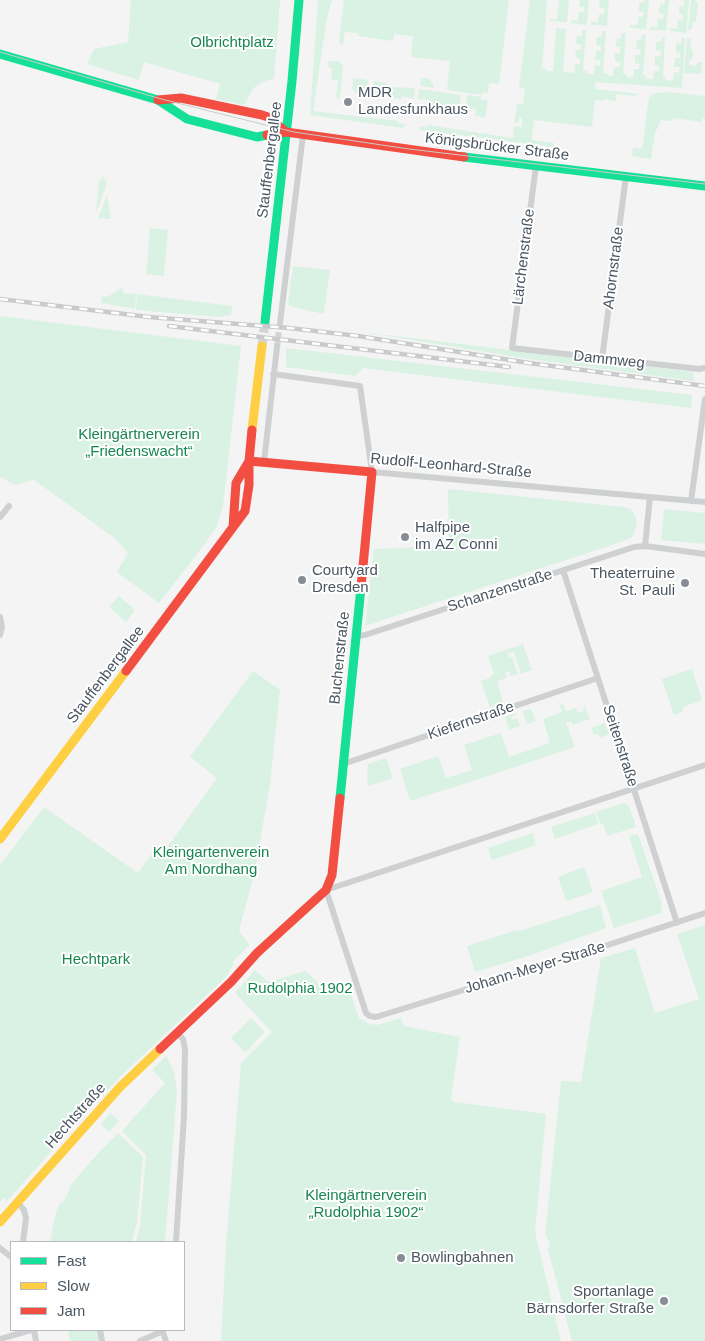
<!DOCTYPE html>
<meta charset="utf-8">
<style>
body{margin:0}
#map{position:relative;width:705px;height:1341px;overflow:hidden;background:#f4f4f4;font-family:Arial,sans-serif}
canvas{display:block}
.legend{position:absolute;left:10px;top:1241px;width:175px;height:90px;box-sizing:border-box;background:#fff;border:1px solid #b7bbc0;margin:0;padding:6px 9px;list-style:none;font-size:15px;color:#4a5661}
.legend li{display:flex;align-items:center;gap:10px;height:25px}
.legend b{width:25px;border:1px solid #b7bbc0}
</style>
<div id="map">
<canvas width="705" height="1341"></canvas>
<ul class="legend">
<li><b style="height:6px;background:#16e098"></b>Fast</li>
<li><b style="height:6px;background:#ffcf43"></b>Slow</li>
<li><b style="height:6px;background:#f24e42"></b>Jam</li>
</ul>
</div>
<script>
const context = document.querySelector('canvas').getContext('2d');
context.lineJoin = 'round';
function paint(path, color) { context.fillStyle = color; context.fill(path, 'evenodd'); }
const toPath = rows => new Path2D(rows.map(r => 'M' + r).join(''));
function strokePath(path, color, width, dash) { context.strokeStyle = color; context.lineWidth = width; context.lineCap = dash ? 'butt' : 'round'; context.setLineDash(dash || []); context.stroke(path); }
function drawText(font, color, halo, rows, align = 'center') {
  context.font = font + ' Arial,sans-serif'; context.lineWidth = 4; context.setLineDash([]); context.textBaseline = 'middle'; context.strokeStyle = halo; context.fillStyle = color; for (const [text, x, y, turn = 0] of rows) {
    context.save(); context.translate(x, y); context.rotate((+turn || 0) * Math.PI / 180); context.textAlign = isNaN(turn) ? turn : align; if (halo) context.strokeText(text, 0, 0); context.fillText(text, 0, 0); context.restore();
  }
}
paint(toPath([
 [131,0,280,0,274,79,265,81,256,86,252,90,244,105,216,99,220,84,144,62,139,80,87,64,94,49,128,42],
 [318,0,332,0,327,18,313,111,398,121,398,123,405,124,404,128,310,115],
 [344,0,509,0,499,84,489,83,488,93,482,93,482,95,447,90,450,61,411,57,413,36,394,34,393,41,358,36,358,33,345,32,343,45,341,44,339,41],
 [530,0,547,0,542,68,546,69,546,71,553,71,556,28,566,29,563,72,574,73,575,64,580,64,580,59,575,58,576,50,581,50,581,45,576,44,577,35,582,36,582,30,586,30,583,70,587,71,587,74,594,74,595,65,600,66,600,60,595,60,596,51,601,51,601,46,596,45,597,37,602,37,602,31,606,31,603,73,607,73,607,75,613,76,614,67,619,67,620,62,615,61,615,53,620,53,621,47,616,47,617,38,621,39,622,33,626,33,623,74,626,74,627,77,633,78,634,69,639,69,640,64,635,63,635,55,640,55,641,50,636,49,637,40,641,40,642,35,646,35,643,75,646,76,646,79,653,79,654,71,659,71,659,66,655,65,655,56,660,57,661,51,656,51,656,42,661,42,662,37,665,37,663,77,666,77,666,80,673,81,674,72,679,73,680,67,674,67,675,58,680,58,680,53,676,52,676,43,681,44,682,38,685,38,682,88,595,82,595,89,639,94,635,96,616,94,616,101,603,99,603,101,595,100,592,127,534,120,532,140,554,143,554,147,419,130,420,126,427,127,428,125,513,138,514,126,522,127,522,118,519,118,518,123,514,123,517,104,523,104,525,88,519,87],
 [559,0,569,0,567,22,550,21,550,19,557,19],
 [580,0,589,0,587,25,571,23,571,20,578,21,579,12,584,12,584,7,579,6],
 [600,0,609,0,607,26,591,25,591,22,598,22,599,14,604,14,604,8,599,8],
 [645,0,649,0,646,29,630,28,630,25,638,25,638,17,643,17,644,12,639,11,639,2,644,3],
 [665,0,669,0,666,31,650,30,650,27,657,27,658,19,663,19,664,14,659,13,660,4,664,5],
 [680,0,689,0,686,33,670,31,670,28,677,29,678,20,683,20,683,15,679,14,679,6,684,6,685,1],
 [691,0,695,0,698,4,696,21,693,23,691,30,688,30],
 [687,38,691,38,690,47,693,51,693,56,689,61,689,65,695,66,699,62,702,62,701,74,684,73],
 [329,61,339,61,343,65,340,98,336,98,338,80,331,79,332,68,328,67],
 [353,78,368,80,367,92,365,94,356,93,352,89],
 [421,78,428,78,434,85,433,88,420,86],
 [374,81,387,83,385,97,375,95,372,92],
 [391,87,415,88,414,99,402,96,401,99,389,98],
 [419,89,461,95,460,105,458,107,449,105,448,113,430,110,431,100,418,99],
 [668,92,705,96,705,119,702,118,702,122,673,118,672,121,661,120,655,133,651,159,632,156,633,148,642,149,649,97,656,93],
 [467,95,481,97,481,100,488,100,485,118,475,116,476,109,468,108,466,105],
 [103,175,107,184,96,213,99,180,102,180],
 [107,196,111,219,98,218],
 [150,228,168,230,164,276,146,274],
 [293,266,330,270,324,314,292,307,288,304],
 [123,287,123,293,136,294,135,309,101,303,102,296,107,297],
 [137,294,232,306,231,315,219,317,136,310],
 [0,316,241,346,223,506,217,526,204,545,159,603,117,572,128,553,116,539,34,480,15,485,0,477],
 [362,332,693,372,694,381,529,359],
 [286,348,692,395,691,408,363,368,355,376,286,367],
 [448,489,624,507,630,509,635,515,637,522,636,527,632,537,627,540,365,626,374,549,449,546],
 [664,509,705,513,705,544,661,540],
 [119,596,135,610,126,622,109,607],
 [523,644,532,670,521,674,514,652,508,653,509,658,512,657,518,674,510,676,509,671,505,672,507,678,497,681,503,702,490,707,481,681,490,678,490,676,494,674,488,656],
 [692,669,702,700,683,707,683,712,674,715,662,679],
 [253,671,280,690,270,784,255,870,239,931,250,945,232,962,234,964,226,977,125,1072,79,1120,7,1201,3,1198,0,1202,0,865,44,807,138,873,156,848,163,853,217,778,190,757],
 [563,704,566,711,576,708,578,713,584,711,583,707,585,706,590,719,572,725,571,721,566,723,575,747,476,780,410,801,400,769,438,756,446,778,472,770,464,745,501,733,509,757,550,743,543,719,562,712,560,705],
 [531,709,536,721,527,724,522,711],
 [516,713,516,715,511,717,512,720,517,718,520,726,509,730,505,717],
 [605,723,609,734,600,738,598,734,594,735,591,728],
 [386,758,393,778,369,786,367,780,368,764],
 [624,803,629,806,636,827,607,836,603,824,600,824,596,812],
 [595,813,598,824,555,839,551,827],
 [533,833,536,845,492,860,488,848],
 [638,834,662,904,661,913,614,928,601,891,642,877,629,836],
 [584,867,593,892,566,901,558,877],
 [600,905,606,928,528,956,475,972,467,946,517,930,520,931],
 [705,925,705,1341,572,1341,548,1249,550,1243,545,1234,561,1081,581,1082,601,958,635,948,655,1013,699,999,677,934],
 [255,970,268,982,306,971,327,992,348,986,359,1018,369,1024,377,1025,401,1018,404,1026,460,1037,451,1099,455,1102,546,1114,535,1232,561,1341,221,1341,226,1245,241,1063,272,1032,235,993],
 [251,1018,265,1032,245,1053,231,1038],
 [166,1056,174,1071,177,1092,165,1242,136,1242,140,1225,146,1155,122,1131,165,1083,152,1070],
 [110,1113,119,1121,109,1132,101,1124],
 [118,1133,143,1157,137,1222,132,1242,50,1242,56,1212,61,1202,63,1203,70,1189,69,1187,90,1162],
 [68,1330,97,1330,99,1341,70,1341]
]), '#d9f2e3');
strokePath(toPath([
 [277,347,280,323]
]), '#d2d4d7', 6, [6, 3]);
strokePath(toPath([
 [262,346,265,322]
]), '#d2d4d7', 9, [9, 4.5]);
strokePath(toPath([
 [536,166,512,348,699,369,705,368],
 [280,323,303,135],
 [602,359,626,176],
 [273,374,360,386,372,472,705,502],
 [264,462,277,347],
 [691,501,705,399],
 [0,517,9,506],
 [645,546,650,497],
 [563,570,677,923],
 [0,617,2,627,0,635],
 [356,636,365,635,634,547,645,546,705,554],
 [343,764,598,678],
 [705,765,326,890,366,1013,370,1016,376,1017,568,958,705,913],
 [17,1202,24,1210,26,1218,23,1242],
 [176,1242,184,1116,185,1049,183,1039,177,1033],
 [0,1248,11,1257],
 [34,1330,36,1341],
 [100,1330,102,1341],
 [162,1330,166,1341],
 [0,1339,31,1330],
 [140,1341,163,1331]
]), '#ced0d2', 6);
strokePath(toPath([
 [0,54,158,100,187,119,257,137,267,135],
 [464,157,705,186],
 [265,322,292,81,299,0],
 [340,798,361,587]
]), '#16e098', 9);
strokePath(toPath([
 [252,430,262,346],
 [0,839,126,671],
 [0,1222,120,1087,160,1049]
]), '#ffcf43', 9);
strokePath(toPath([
 [158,100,181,98,262,115,268,117,286,132],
 [267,135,286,132,464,157],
 [249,461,372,472,361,587],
 [233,527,236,483,249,461],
 [126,671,245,511,249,485,249,461,252,430],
 [160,1049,231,982,257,953,326,890,332,875,340,798]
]), '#f24e42', 9);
strokePath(toPath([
 [0,52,165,100,294,132,409,149,705,184]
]), '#c9cacc', 1);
const rail = toPath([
 [0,299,149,317,289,328,358,336,529,363,705,386],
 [169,326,509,367]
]);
strokePath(rail, '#c9cacc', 4.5);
strokePath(rail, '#fff', 2.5, [8]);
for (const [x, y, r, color] of [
 [348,102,5,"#868d94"],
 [405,537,5,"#868d94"],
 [302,580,5,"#868d94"],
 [685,583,5,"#868d94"],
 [401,1258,5,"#868d94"],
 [664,1301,5,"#868d94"]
]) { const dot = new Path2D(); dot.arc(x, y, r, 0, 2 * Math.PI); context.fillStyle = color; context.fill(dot); strokePath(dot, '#fff', 2); }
drawText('15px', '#17864f', '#fff', [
 ["Olbrichtplatz",232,43],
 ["Kleingärtnerverein",139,435],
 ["„Friedenswacht“",139,452],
 ["Kleingartenverein",211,853],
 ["Am Nordhang",211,870],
 ["Hechtpark",96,960],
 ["Rudolphia 1902",300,989],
 ["Kleingärtnerverein",366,1196],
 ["„Rudolphia 1902“",366,1213]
]);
drawText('15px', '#4a5661', '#fff', [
 ["MDR",358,93],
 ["Landesfunkhaus",358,110],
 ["Halfpipe",415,528],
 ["im AZ Conni",415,545],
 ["Courtyard",312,571],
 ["Dresden",312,588],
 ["Theaterruine",675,574,"right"],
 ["St. Pauli",675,591,"right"],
 ["Bowlingbahnen",411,1258],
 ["Sportanlage",654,1292,"right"],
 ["Bärnsdorfer Straße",654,1309,"right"]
], 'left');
drawText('15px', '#4a5661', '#fff', [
 ["Königsbrücker Straße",497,147,7],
 ["Stauffenbergallee",270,160,-83],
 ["Lärchenstraße",524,257,-83],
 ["Ahornstraße",614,268,-83],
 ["Dammweg",609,360,6],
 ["Rudolf-Leonhard-Straße",451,466,5],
 ["Schanzenstraße",500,591,-18],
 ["Buchenstraße",340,658,-84],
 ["Stauffenbergallee",106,675,-53],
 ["Kiefernstraße",471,721,-19],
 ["Seitenstraße",620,746,72],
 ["Johann-Meyer-Straße",535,968,-17],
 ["Hechtstraße",76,1116,-48]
]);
</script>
